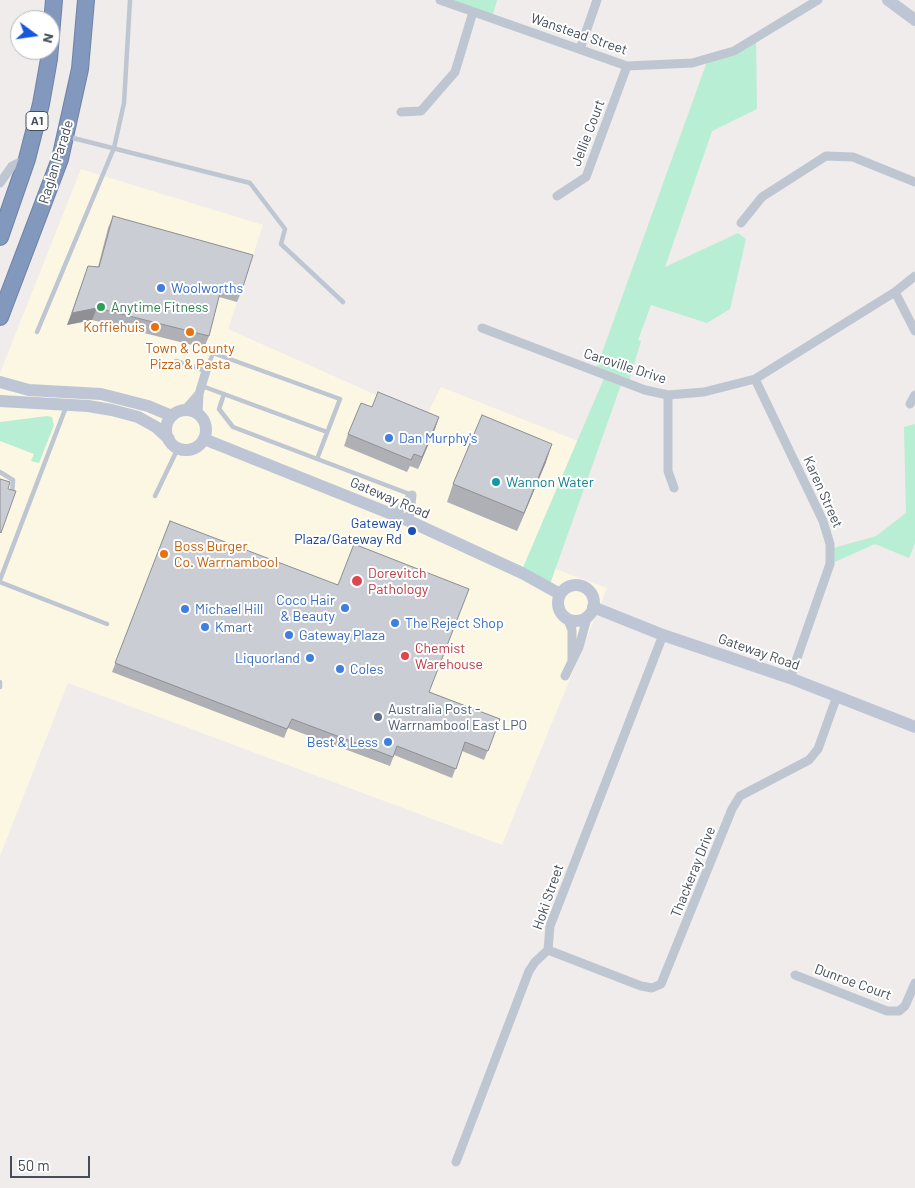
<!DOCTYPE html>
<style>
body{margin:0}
#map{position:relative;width:915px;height:1188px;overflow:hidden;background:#efeceb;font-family:Barlow,sans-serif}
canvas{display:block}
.north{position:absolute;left:10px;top:10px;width:50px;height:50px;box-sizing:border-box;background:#fff;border:1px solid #b4b8bd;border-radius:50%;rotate:104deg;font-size:14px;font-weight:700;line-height:20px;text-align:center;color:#444d59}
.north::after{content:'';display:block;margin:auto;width:18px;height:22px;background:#1858dc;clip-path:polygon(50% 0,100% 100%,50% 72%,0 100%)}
.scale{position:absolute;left:10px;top:1156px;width:80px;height:22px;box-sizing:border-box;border:2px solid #444d59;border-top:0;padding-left:6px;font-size:15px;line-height:18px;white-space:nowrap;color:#444d59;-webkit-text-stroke:4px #fff;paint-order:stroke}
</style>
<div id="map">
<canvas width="915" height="1188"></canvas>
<div class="north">N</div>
<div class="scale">50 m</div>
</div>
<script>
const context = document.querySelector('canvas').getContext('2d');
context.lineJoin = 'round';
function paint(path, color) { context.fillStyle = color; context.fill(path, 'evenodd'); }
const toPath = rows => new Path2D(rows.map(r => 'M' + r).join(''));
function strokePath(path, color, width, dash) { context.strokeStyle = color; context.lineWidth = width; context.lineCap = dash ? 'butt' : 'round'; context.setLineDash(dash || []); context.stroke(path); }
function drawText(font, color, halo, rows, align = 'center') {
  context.font = font + ' Barlow,sans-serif'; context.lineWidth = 4; context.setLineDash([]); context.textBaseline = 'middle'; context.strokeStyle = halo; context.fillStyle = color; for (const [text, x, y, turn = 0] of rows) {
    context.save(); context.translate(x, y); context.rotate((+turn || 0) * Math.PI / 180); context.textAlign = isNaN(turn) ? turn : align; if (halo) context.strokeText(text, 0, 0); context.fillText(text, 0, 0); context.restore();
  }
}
paint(toPath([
 [81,169,263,225,228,329,426,417,441,387,578,441,534,561,607,588,502,845,68,683,0,856,0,373]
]), '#fbf7e3');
paint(toPath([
 [440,0,497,0,492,18],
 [756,38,757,109,712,131,665,267,738,233,746,239,730,309,707,323,651,305,638,340,641,341,628,384,622,382,549,587,521,572,605,376,595,372,708,59],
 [47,416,52,417,54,425,39,463,31,461,34,454,0,441,0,422],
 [915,424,915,543,909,558,875,544,830,564,830,549,876,536,906,513,904,427]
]), '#b8eed3');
const highway = toPath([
 [0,237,27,159,41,104,49,59,54,0],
 [0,317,60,159,80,69,86,0]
]);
strokePath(highway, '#6e83a7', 18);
strokePath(toPath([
 [69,137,250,183,285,229,281,244,343,302],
 [37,332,114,148,124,103,130,0],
 [176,361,206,371,213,353,340,399,317,459],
 [202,386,327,432],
 [224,394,219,409,233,427,412,495],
 [0,472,13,480,12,496],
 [155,496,178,448],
 [0,580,66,407],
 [0,582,107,624],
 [0,682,0,687]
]), '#bec6d1', 4.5);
strokePath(toPath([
 [440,0,627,66,692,63,734,51,818,0],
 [580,49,597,0],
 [401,112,421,111,455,72,473,12],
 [0,183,12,166,27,159],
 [557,196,586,177,627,66],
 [741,223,762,197,826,156,853,157,915,182],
 [895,292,915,331],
 [482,328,645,390,668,395,704,392,755,379,895,292,915,276],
 [755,379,823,521,830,544,830,564,790,678],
 [668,395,668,471,674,488],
 [910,404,915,395],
 [185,410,199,394],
 [198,414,199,394,206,371],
 [395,515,412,495],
 [409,521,412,495],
 [568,620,572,630,572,660],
 [565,676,579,647,587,618],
 [548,950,641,986,652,988,661,984,732,809,740,796,809,760,818,749,837,696],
 [795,975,887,1011,899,1011,905,1006,915,983],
 [456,1162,529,971,535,962,548,950,550,926,663,635]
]), '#bec6d1', 9);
strokePath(toPath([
 [888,0,915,20],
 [0,382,29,390,101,394,148,406,172,416],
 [0,401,88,406,112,410,138,417,156,427,169,439],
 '166 430a20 20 0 1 1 40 0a20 20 0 1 1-40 0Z',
 [204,439,409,521,522,573,560,594],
 '558 603a18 18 0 1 1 36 0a18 18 0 1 1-36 0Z',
 [593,607,663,635,790,678,915,727]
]), '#bec6d5', 12);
strokePath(highway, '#8298bc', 16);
paint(toPath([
 [113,216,242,290,237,302,219,297,209,336,204,348,92,320,67,325,88,266,98,267,108,228],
 [372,407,439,417,418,469,410,466,407,472,344,446,348,434],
 [546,462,517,531,447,502,453,484],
 [170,521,429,692,500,719,484,760,462,751,452,778,394,755,390,766,288,728,284,738,112,672]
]), '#afb0b6');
paint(toPath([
 [97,308,92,320,67,325,72,313],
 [439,417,435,429,418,469,422,457],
 [552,444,546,462,517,531,524,513]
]), '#8e9094');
const building = toPath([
 [113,216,253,255,242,290,222,285,209,336,97,308,72,313,88,266,99,267,113,216],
 [378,392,439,417,422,457,414,454,411,460,348,434,361,403,372,407,378,392],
 [482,415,552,444,524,513,453,484,482,415],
 [0,479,10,482,8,489,16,491,1,533,0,532,0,479],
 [170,521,338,585,354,544,469,589,429,692,500,719,488,751,465,742,456,769,397,746,393,757,292,719,287,729,115,663,170,521]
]);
paint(building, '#cbcdd4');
strokePath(building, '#8e9094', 1);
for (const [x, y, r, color] of [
 [161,288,5,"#3f7fe0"],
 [101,307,5,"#2e9e5b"],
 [155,327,5,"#e8710a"],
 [190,332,5,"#e8710a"],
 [389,438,5,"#3f7fe0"],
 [496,482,5,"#0f9aa8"],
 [412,531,5,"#1a4fb4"],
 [164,554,5,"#e8710a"],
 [357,581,6,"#e0444e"],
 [345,608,5,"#3f7fe0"],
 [185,609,5,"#3f7fe0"],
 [395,623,5,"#3f7fe0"],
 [205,627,5,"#3f7fe0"],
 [289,635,5,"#3f7fe0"],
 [405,656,5,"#e0444e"],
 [310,658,5,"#3f7fe0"],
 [340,669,5,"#3f7fe0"],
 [378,717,5,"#5c6f8a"],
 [388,742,5,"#3f7fe0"]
]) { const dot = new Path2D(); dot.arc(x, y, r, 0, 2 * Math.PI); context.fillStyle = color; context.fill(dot); strokePath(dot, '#fff', 2); }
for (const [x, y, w] of [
 [37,121,22]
]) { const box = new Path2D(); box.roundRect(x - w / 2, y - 9.5, w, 19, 4); context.fillStyle = '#fff'; context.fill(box); strokePath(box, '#444d59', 1); }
drawText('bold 12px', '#444d59', null, [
 ["A1",37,121]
]);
drawText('14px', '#444d59', '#fff', [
 ["Wanstead Street",579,34,19],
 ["Jellie Court",588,133,-69],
 ["Raglan Parade",56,162,-73],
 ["Caroville Drive",625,366,18],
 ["Karen Street",823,492,66],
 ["Gateway Road",390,498,23],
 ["Gateway Road",759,652,19],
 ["Thackeray Drive",693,872,-68],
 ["Hoki Street",548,897,-71],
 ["Dunroe Court",853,982,20]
]);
drawText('14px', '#366cbe', '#fff', [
 ["Woolworths",171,288],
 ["Dan Murphy's",399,438],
 ["Coco Hair",335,600,"right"],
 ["& Beauty",335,616,"right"],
 ["Michael Hill",195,609],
 ["The Reject Shop",405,623],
 ["Kmart",215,627],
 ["Gateway Plaza",299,635],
 ["Liquorland",300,658,"right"],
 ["Coles",350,669],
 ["Best & Less",378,742,"right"]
], 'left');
drawText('14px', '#27864d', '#fff', [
 ["Anytime Fitness",111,307]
], 'left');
drawText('14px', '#c56008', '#fff', [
 ["Koffiehuis",145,327],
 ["Town & County",190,348,"center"],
 ["Pizza & Pasta",190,364,"center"],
 ["Boss Burger",174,546,"left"],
 ["Co. Warrnambool",174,562,"left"]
], 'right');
drawText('14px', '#0d838f', '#fff', [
 ["Wannon Water",506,482]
], 'left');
drawText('14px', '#164399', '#fff', [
 ["Gateway",402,523],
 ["Plaza/Gateway Rd",402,539]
], 'right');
drawText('14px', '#be3a42', '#fff', [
 ["Dorevitch",368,573],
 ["Pathology",368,589],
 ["Chemist",415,648],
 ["Warehouse",415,664]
], 'left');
drawText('14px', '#4e5e75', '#fff', [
 ["Australia Post -",388,709],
 ["Warrnambool East LPO",388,725]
], 'left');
</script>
